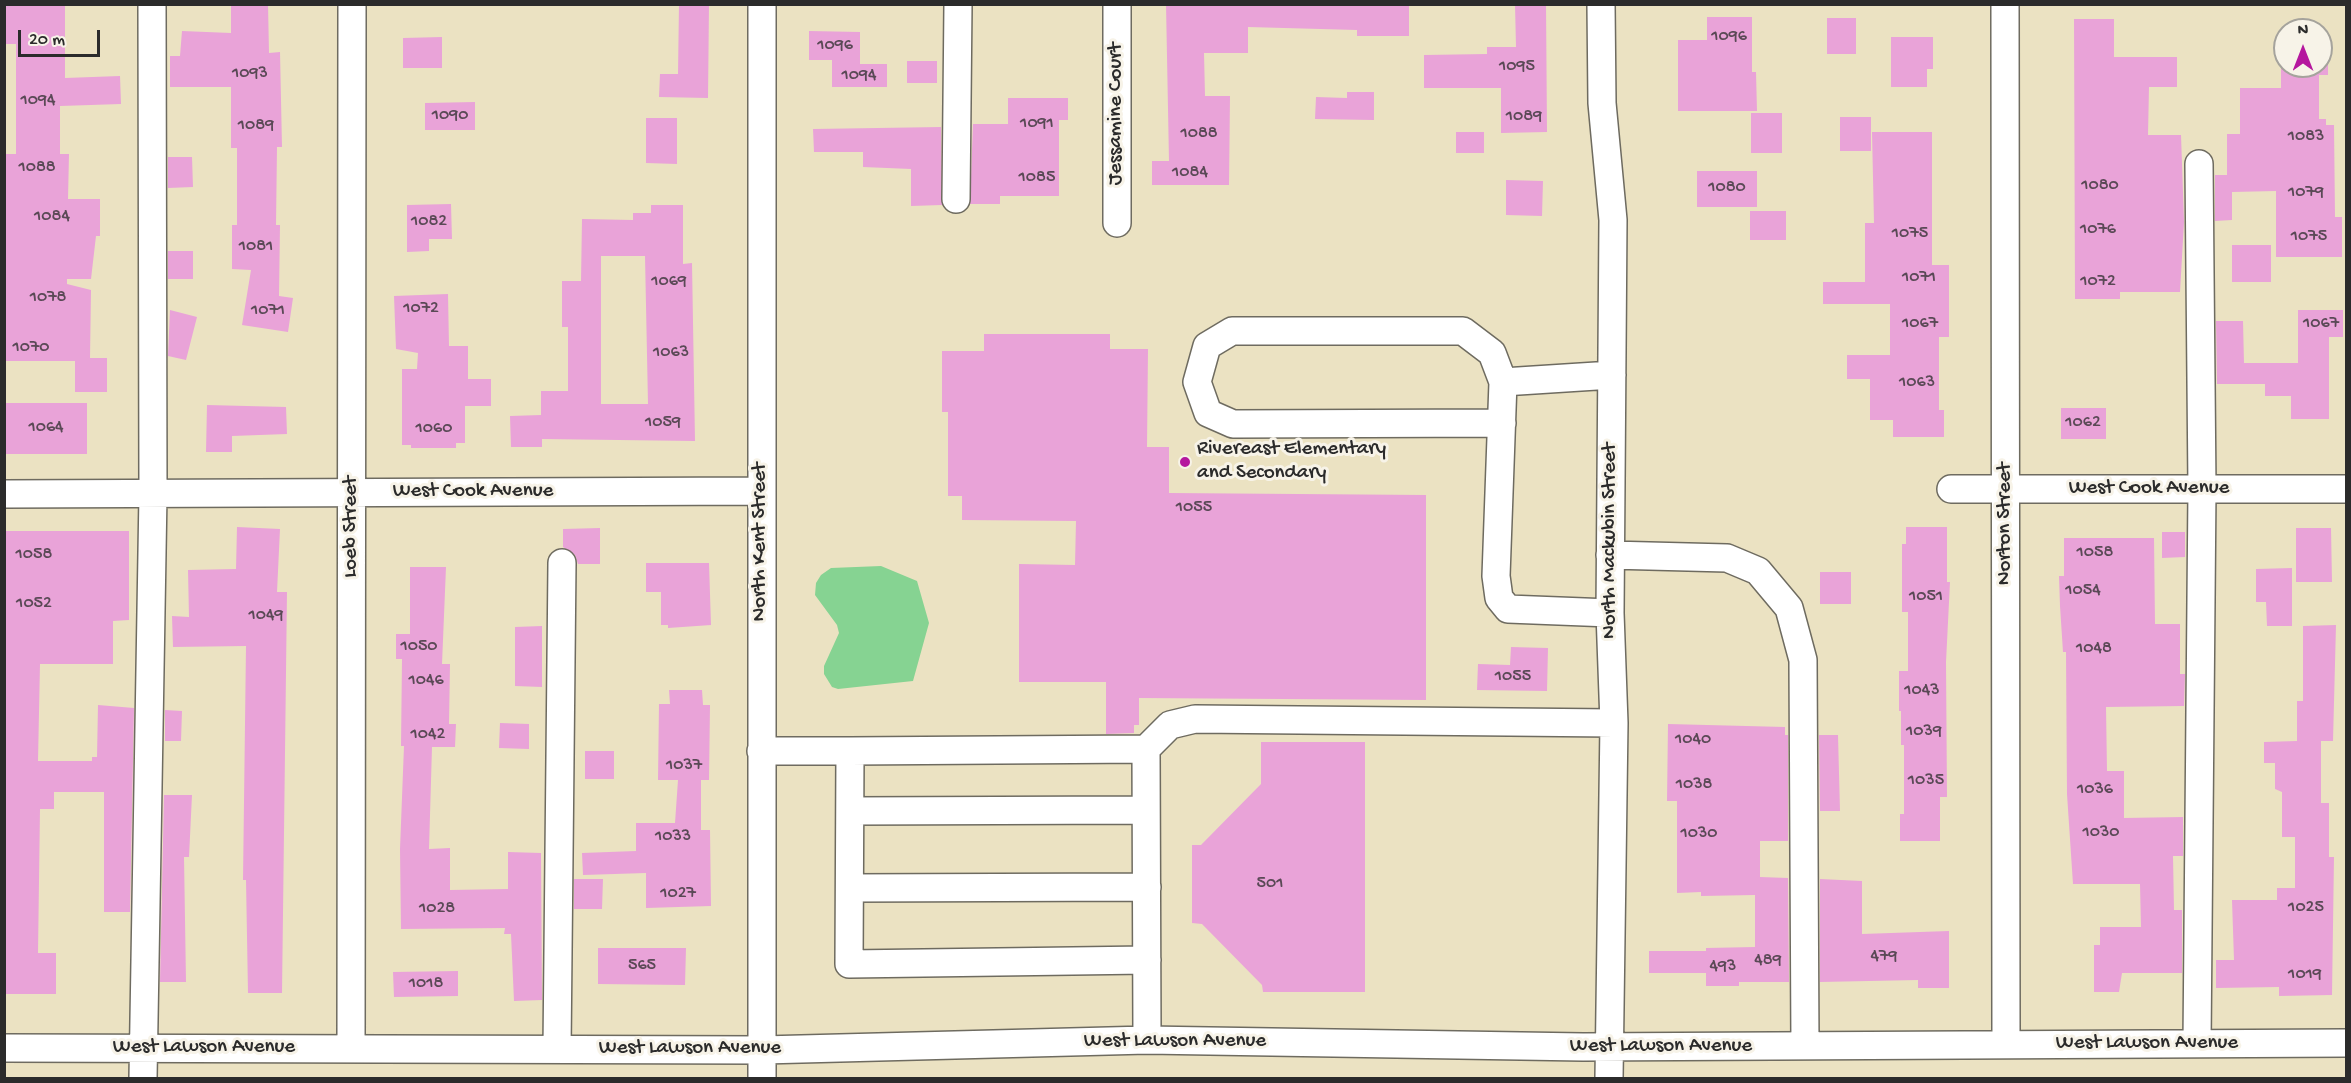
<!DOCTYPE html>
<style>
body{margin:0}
#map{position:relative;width:2351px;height:1083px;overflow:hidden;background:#ebe2c2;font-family:"Gochi Hand",sans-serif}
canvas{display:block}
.frame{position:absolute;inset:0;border:6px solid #2b2b2b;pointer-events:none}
.north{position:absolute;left:2273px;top:18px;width:60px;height:60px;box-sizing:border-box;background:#f7f3e8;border:2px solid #a5a39c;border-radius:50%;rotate:0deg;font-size:16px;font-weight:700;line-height:24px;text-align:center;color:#2b2b2b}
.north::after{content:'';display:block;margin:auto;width:21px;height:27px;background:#b5179e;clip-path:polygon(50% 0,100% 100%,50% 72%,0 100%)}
.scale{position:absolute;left:18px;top:30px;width:82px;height:27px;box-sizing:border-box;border:3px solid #2b2b2b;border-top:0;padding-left:8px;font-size:18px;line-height:21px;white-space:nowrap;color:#2b2b2b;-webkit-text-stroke:4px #f7f3e8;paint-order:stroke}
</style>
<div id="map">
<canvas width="2351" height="1083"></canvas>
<div class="frame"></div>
<div class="north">N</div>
<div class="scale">20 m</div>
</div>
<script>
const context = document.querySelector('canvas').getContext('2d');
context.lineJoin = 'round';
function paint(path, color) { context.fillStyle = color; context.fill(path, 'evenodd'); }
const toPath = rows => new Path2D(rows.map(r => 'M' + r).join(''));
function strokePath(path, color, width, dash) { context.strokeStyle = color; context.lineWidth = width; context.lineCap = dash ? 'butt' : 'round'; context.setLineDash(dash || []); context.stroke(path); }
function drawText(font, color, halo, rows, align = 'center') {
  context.font = font + ' "Gochi Hand",sans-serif'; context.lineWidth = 6; context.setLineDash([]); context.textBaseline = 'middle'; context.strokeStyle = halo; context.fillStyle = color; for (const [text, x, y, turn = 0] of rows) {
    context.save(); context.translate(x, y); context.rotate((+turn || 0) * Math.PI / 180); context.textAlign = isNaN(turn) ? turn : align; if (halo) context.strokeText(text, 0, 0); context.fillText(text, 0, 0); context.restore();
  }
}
paint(toPath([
 [881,566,917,581,929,623,913,681,838,689,832,687,824,674,824,666,839,633,837,625,815,595,816,583,821,575,831,568]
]), '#86d392');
paint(toPath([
 [4,4,65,4,65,78,120,76,121,104,60,106,60,154,69,154,68,199,100,199,100,236,96,236,91,279,67,279,67,284,91,290,90,358,107,358,107,392,75,392,75,361,4,361,4,154,16,154,16,44,4,44],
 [231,4,268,4,269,53,280,52,282,147,277,147,276,225,280,225,279,296,293,298,288,332,242,325,251,270,232,269,232,225,237,225,237,148,231,148,231,87,170,87,170,56,180,56,182,31,231,33],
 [679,4,709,4,708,98,659,97,660,74,678,74],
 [1166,4,1409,4,1409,36,1357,36,1357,30,1248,27,1248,53,1204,53,1205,96,1230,96,1229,185,1152,185,1152,161,1169,161],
 [1515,4,1546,4,1547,132,1501,133,1501,88,1424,88,1424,55,1487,54,1487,47,1516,47],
 [1707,17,1752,17,1752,72,1756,72,1757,111,1678,111,1678,40,1707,40],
 [1827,18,1856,18,1856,54,1827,54],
 [2074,19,2114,19,2114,57,2177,57,2177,87,2149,87,2148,135,2181,135,2184,222,2180,292,2120,292,2120,299,2075,299],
 [809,31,860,32,860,64,887,64,887,87,832,87,832,60,809,60],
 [2281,35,2285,35,2285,66,2321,66,2321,35,2328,35,2328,75,2319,75,2319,119,2326,119,2326,125,2334,125,2335,217,2342,217,2342,257,2276,257,2276,191,2232,192,2232,220,2215,221,2215,175,2227,175,2227,134,2240,134,2240,88,2281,88],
 [442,37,442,68,403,68,403,38],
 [1891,37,1933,37,1933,69,1927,69,1927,87,1891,87],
 [907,61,937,61,937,83,907,83],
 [1347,92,1374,92,1374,120,1315,119,1316,97,1347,98],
 [1008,98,1068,98,1068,120,1059,120,1059,196,1000,196,1000,204,970,204,973,124,1008,124],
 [475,102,475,130,425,130,425,103],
 [1751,113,1782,113,1782,153,1751,153],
 [1840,117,1871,117,1871,151,1840,151],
 [646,118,677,118,677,164,646,163],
 [941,127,942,205,911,206,911,169,863,167,863,152,814,152,813,129],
 [1456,132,1484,132,1484,153,1456,153],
 [1872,132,1932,132,1932,265,1949,265,1949,337,1939,337,1939,410,1944,410,1944,437,1893,437,1893,420,1870,420,1870,379,1847,379,1847,355,1890,355,1890,304,1823,304,1823,282,1865,282,1865,223,1874,223],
 [168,157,192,157,193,187,168,188],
 [1697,171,1757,171,1757,207,1697,207],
 [1506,180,1543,181,1542,216,1506,215],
 [451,204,452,239,429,239,429,251,407,252,407,205],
 [651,205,683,205,683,264,692,263,695,441,542,439,542,447,511,447,510,416,541,415,541,391,568,391,568,327,562,327,562,281,581,281,582,219,633,220,633,213,651,213],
 [601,256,645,256,648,404,601,404],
 [1750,211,1786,211,1786,240,1750,240],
 [2232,245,2271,245,2271,282,2232,282],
 [168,251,193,251,193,279,168,279],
 [448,294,449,346,468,346,468,379,491,379,491,406,465,406,465,443,456,443,456,448,411,448,411,445,402,445,402,369,417,369,418,353,396,349,394,296],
 [170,310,197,317,186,360,168,356],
 [2298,310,2343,310,2343,337,2329,337,2329,419,2291,419,2291,396,2265,396,2265,384,2217,384,2216,321,2243,321,2244,363,2298,363],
 [984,334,1110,334,1110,349,1148,349,1147,447,1169,447,1169,493,1426,495,1426,700,1139,698,1139,725,1134,725,1134,733,1106,734,1106,682,1019,682,1019,564,1075,565,1076,521,962,520,962,496,948,496,948,412,942,412,942,351,984,351],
 [4,403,87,403,87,454,4,454],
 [207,405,286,407,287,434,232,436,232,452,206,452],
 [2061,408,2106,408,2106,439,2061,439],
 [237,527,280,529,277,592,287,592,282,993,248,993,246,880,243,880,246,646,173,647,172,616,189,617,188,570,236,569],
 [1906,527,1947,527,1947,582,1950,582,1946,662,1947,797,1940,797,1940,841,1900,841,1900,814,1904,814,1904,745,1901,745,1901,711,1899,711,1899,671,1908,671,1908,612,1902,612,1902,544,1906,544],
 [600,528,600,564,578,564,575,555,563,547,563,529],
 [2296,528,2331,528,2332,582,2296,582],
 [4,531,129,531,129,620,113,621,113,664,40,664,38,761,92,761,92,757,97,757,98,705,134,708,130,912,104,912,104,792,54,792,54,809,40,809,38,953,56,953,56,994,4,994],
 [2162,532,2185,532,2185,557,2162,558],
 [2064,538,2154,538,2155,624,2180,624,2180,674,2185,674,2184,706,2106,707,2107,771,2124,771,2124,818,2183,817,2183,856,2173,856,2174,910,2182,910,2182,973,2122,973,2119,992,2094,992,2094,945,2100,945,2100,927,2141,927,2140,884,2073,884,2067,794,2066,652,2063,652,2060,606,2059,576,2064,576],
 [646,563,709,563,711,625,668,628,668,625,661,625,661,592,646,592],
 [410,567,446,567,442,664,450,664,449,724,456,724,455,747,432,747,429,849,450,848,450,890,508,889,508,852,541,853,542,1000,514,1001,511,934,504,934,505,928,401,929,400,849,404,746,401,746,402,659,396,659,396,634,410,634],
 [2292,568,2292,626,2267,626,2266,602,2256,602,2256,569],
 [1820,572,1851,572,1851,604,1820,604],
 [2336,625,2333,741,2321,741,2321,803,2329,803,2329,857,2334,857,2332,995,2279,996,2279,987,2216,988,2216,960,2234,960,2232,900,2277,900,2277,888,2295,888,2295,837,2282,837,2282,792,2275,789,2275,763,2264,763,2264,742,2297,741,2297,701,2303,701,2303,626],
 [542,626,542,687,515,686,515,627],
 [1511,647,1548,648,1547,691,1477,690,1478,664,1510,665],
 [669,690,702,690,703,705,710,705,709,780,701,780,701,830,710,830,711,906,646,908,646,873,583,875,582,853,636,851,636,823,675,823,678,780,658,780,659,704,670,704],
 [165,710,182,711,181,741,165,741],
 [500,723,529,724,529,749,499,748],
 [1668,724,1785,727,1785,735,1788,735,1788,841,1760,841,1760,877,1788,878,1789,982,1739,982,1739,986,1706,986,1706,973,1649,973,1649,951,1706,951,1706,948,1755,947,1755,895,1701,896,1701,892,1677,893,1677,801,1667,801],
 [1819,735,1838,735,1840,811,1820,811],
 [1261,742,1365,742,1365,992,1263,992,1262,985,1202,924,1192,923,1192,845,1201,845,1261,784],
 [585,751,614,751,614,779,585,779],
 [164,795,192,795,189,857,184,857,186,982,160,982],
 [574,879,603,879,602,909,574,909],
 [1820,879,1862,881,1862,934,1949,931,1949,988,1918,988,1918,980,1820,982],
 [598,948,686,948,685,985,598,984],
 [458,971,458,996,394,997,393,972]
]), '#e9a3d8');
const minor = toPath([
 [762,4,762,1078],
 [1601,4,1602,103,1613,220,1610,613,1614,723,1609,1078],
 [2005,4,2006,1044],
 [956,199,958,4],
 [1117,223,1117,4],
 [1502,423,1233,424,1208,413,1197,382,1207,346,1232,331,1463,331,1492,353,1503,382],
 [1951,489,2346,489],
 [4,494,762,491],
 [1610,555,1727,558,1758,571,1789,608,1803,660,1805,1046],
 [1610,613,1508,609,1499,598,1496,576,1503,382,1612,375],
 [1146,749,850,751,849,964,1147,960],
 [761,751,850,751],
 [850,811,1146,810],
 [850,888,1147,887],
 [1147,1040,1146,749,1170,725,1195,719,1614,723],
 [2197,1043,2202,489,2199,164],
 [4,1048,763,1050,1147,1040,1583,1047,2346,1043],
 [351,1049,352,4],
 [557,1049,562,563],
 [143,1078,153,494,152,4]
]);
strokePath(minor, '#6e6b60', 30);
strokePath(minor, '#fff', 27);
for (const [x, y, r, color] of [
 [1185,462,6,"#b5179e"]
]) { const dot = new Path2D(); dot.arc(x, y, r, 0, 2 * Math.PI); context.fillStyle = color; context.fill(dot); strokePath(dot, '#f7f3e8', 2); }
drawText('18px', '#5a4956', null, [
 ["1096",1729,37],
 ["1096",835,46],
 ["1095",1517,67],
 ["1093",250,74],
 ["1094",859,76],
 ["1094",38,101],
 ["1090",450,116],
 ["1089",1524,117],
 ["1091",1037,124],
 ["1089",256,126],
 ["1088",1199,134],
 ["1083",2306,137],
 ["1088",37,168],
 ["1084",1190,173],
 ["1085",1037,178],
 ["1080",2100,186],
 ["1080",1727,188],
 ["1079",2306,193],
 ["1084",52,217],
 ["1082",429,222],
 ["1076",2098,230],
 ["1075",1910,234],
 ["1075",2309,237],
 ["1081",256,247],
 ["1071",1919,278],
 ["1069",669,282],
 ["1072",2098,282],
 ["1078",48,298],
 ["1072",421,309],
 ["1071",268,311],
 ["1067",1920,324],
 ["1067",2321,324],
 ["1070",31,348],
 ["1063",671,353],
 ["1063",1917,383],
 ["1059",663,423],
 ["1062",2083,423],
 ["1064",46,428],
 ["1060",434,429],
 ["1055",1194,508],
 ["1058",2095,553],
 ["1058",34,555],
 ["1054",2083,591],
 ["1051",1926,597],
 ["1052",34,604],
 ["1049",266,616],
 ["1050",419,647],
 ["1048",2094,649],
 ["1055",1513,677],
 ["1046",426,681],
 ["1043",1922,691],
 ["1039",1924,732],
 ["1042",428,735],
 ["1040",1693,740],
 ["1037",684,766],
 ["1035",1926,781],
 ["1038",1694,785],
 ["1036",2095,790],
 ["1030",2101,833],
 ["1030",1699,834],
 ["1033",673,837],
 ["501",1270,884],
 ["1027",678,894],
 ["1025",2306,908],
 ["1028",437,909],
 ["479",1884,957],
 ["489",1768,961],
 ["565",642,966],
 ["493",1723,967],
 ["1019",2305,975],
 ["1018",426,984]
]);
drawText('21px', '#2b2b2b', '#f7f3e8', [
 ["Jessamine Court",1117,114,-90],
 ["West Cook Avenue",2149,489],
 ["West Cook Avenue",473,492],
 ["Norton Street",2006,524,-90],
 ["Loeb Street",352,527,-90],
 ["North Mackubin Street",1611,541,-90],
 ["North Kent Street",761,542,-90],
 ["West Lawson Avenue",1175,1042],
 ["West Lawson Avenue",2147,1044],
 ["West Lawson Avenue",1661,1047],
 ["West Lawson Avenue",204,1048],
 ["West Lawson Avenue",690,1049]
]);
drawText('21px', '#2b2b2b', '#f7f3e8', [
 ["Rivereast Elementary",1197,450],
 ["and Secondary",1197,474]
], 'left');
</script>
